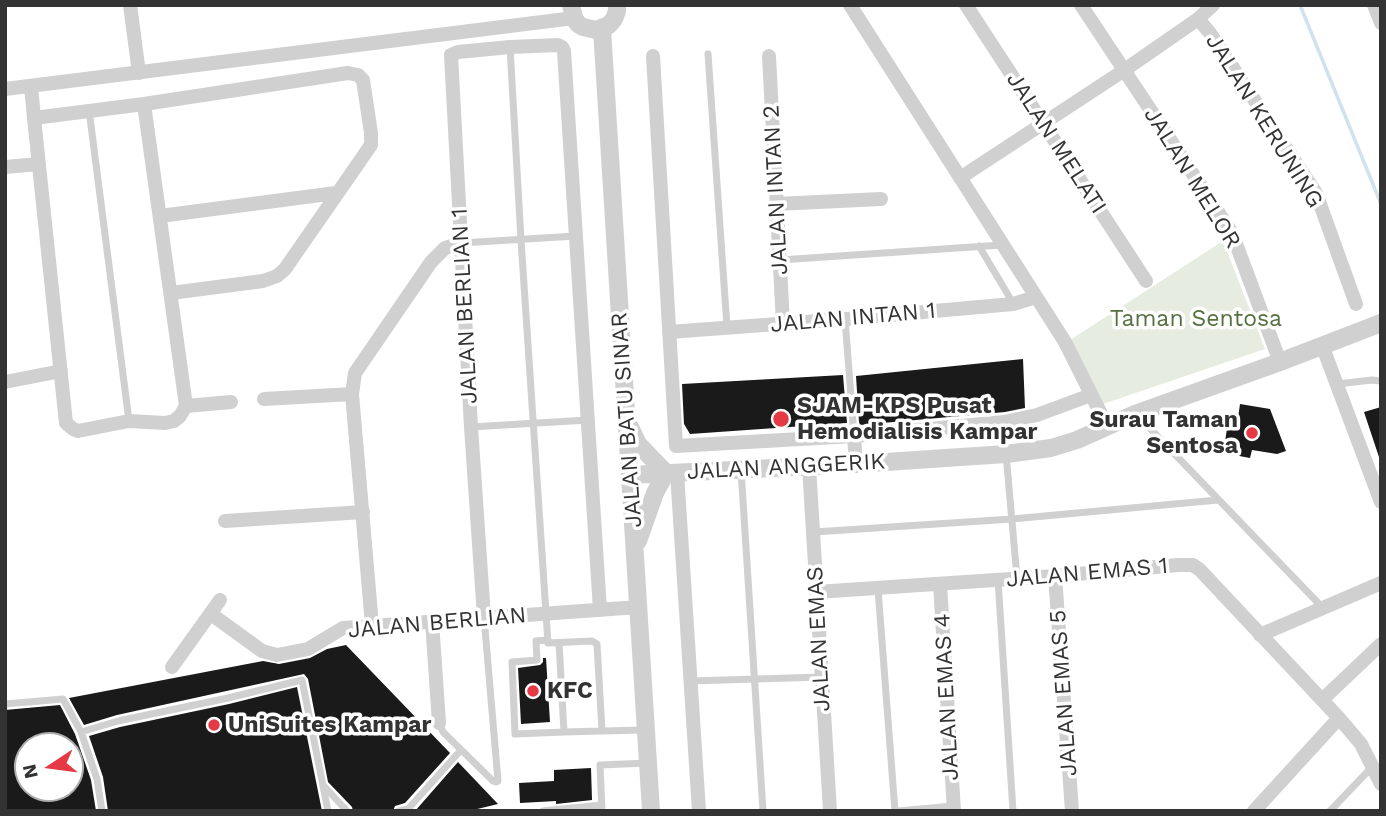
<!DOCTYPE html>
<style>
body{margin:0}
#map{position:relative;width:1386px;height:816px;overflow:hidden;background:#fff;font-family:"Work Sans",sans-serif}
canvas{display:block}
.frame{position:absolute;inset:0;border:7px solid #333;pointer-events:none}
.north{position:absolute;left:14px;top:732px;width:70px;height:70px;box-sizing:border-box;background:#fff;border:2px solid #adadad;border-radius:50%;rotate:257deg;font-size:19px;font-weight:700;line-height:28px;text-align:center;color:#333}
.north::after{content:'';display:block;margin:auto;width:24px;height:32px;background:#e63946;clip-path:polygon(50% 0,100% 100%,50% 72%,0 100%)}
</style>
<div id="map">
<canvas width="1386" height="816"></canvas>
<div class="frame"></div>
<div class="north">N</div>
</div>
<script>
const context = document.querySelector('canvas').getContext('2d');
context.lineJoin = 'round';
function paint(path, color) { context.fillStyle = color; context.fill(path, 'evenodd'); }
const toPath = rows => new Path2D(rows.map(r => 'M' + r).join(''));
function strokePath(path, color, width, dash) { context.strokeStyle = color; context.lineWidth = width; context.lineCap = dash ? 'butt' : 'round'; context.setLineDash(dash || []); context.stroke(path); }
function drawText(font, color, halo, rows, align = 'center') {
  context.font = font + ' "Work Sans",sans-serif'; context.lineWidth = 7; context.setLineDash([]); context.textBaseline = 'middle'; context.strokeStyle = halo; context.fillStyle = color; for (const [text, x, y, turn = 0] of rows) {
    context.save(); context.translate(x, y); context.rotate((+turn || 0) * Math.PI / 180); context.textAlign = isNaN(turn) ? turn : align; if (halo) context.strokeText(text, 0, 0); context.fillText(text, 0, 0); context.restore();
  }
}
paint(toPath([
 [1223,241,1265,349,1103,404,1070,340]
]), '#e6ecdf');
strokePath(toPath([
 [1300,5,1381,204]
]), '#cfe2ee', 3.5);
paint(toPath([
 [1023,359,1025,408,1005,412,860,425,859,422,856,376],
 [843,375,847,423,690,434,684,424,682,384],
 [1240,404,1270,409,1286,451,1277,454,1252,450,1250,458,1234,455,1235,450,1224,448,1229,416,1238,418],
 [1381,407,1381,456,1379,457,1364,412],
 [346,645,450,753,405,803,395,806,393,811,353,811,352,807,328,782,308,679,304,674,117,715,84,725,69,698,263,661,279,664,310,658,327,649],
 [543,658,546,658,550,722,521,724,518,668,540,665,543,662],
 [297,687,322,811,108,811,103,777,89,736,120,727,229,704],
 [60,705,75,734,91,780,96,811,5,811,5,710],
 [28,746,70,746,70,788,28,788],
 [458,762,498,804,469,811,415,811],
 [591,768,592,800,556,804,556,801,520,803,519,783,554,781,554,770]
]), '#1a1a1a');
strokePath(toPath([
 [510,47,521,240,548,643,592,641,597,644,602,731,644,730],
 [708,54,727,327],
 [89,110,129,421],
 [461,243,576,236],
 [979,246,1013,303],
 [780,260,1002,245],
 [845,319,854,436],
 [1337,384,1372,380,1381,381],
 [1137,415,1323,608],
 [471,427,588,420],
 [1006,454,1017,578],
 [741,470,763,811],
 [814,532,1012,519,1218,500],
 [998,580,1013,811],
 [878,589,895,811],
 [547,640,536,641,537,660,512,662,515,734,564,732],
 [559,643,564,732,602,731],
 [690,681,822,677],
 [5,704,63,699,81,732,118,721,228,698,302,680,328,811],
 [439,723,443,732,493,781,496,782,498,781,484,617],
 [81,732,97,779,102,811],
 [323,785,347,811],
 [399,811,408,809,461,750],
 [543,811,602,805],
 [602,811,600,765,648,763],
 [898,811,953,806],
 [1330,811,1372,767]
]), '#d0d0d0', 7);
strokePath(toPath([
 [130,5,139,73],
 [850,5,1065,342,1107,426],
 [966,5,1146,281],
 [1081,5,1232,233,1280,362],
 [1374,5,1381,23],
 [1198,19,1210,33,1316,193,1356,304],
 [653,56,676,446,854,436,1004,422,1037,415,1091,395],
 [769,56,783,324],
 [31,86,34,118],
 [5,89,574,18],
 [144,104,186,406,180,416,174,421,165,423,129,421,78,431,73,429,66,423,34,118,144,104,348,73,358,75,363,80,371,133,371,145,285,269,277,276,263,281,171,293],
 [5,167,39,164],
 [960,178,1123,71,1198,19,1213,5],
 [776,204,881,199],
 [160,216,336,193],
 [669,332,845,319,1013,304,1036,297],
 [1322,345,1381,502],
 [5,382,61,371],
 [264,399,352,394],
 [186,406,231,402],
 [854,436,856,464],
 [809,466,830,811],
 [677,473,699,811],
 [225,521,363,512],
 [1055,576,1072,811],
 [940,584,954,811],
 [816,592,1055,576,1178,565,1193,565,1200,570,1339,718,1361,744,1381,784],
 [211,614,262,651,277,655,308,649,343,628,639,607],
 [484,617,471,427,451,55,458,52,510,47,558,45,562,47,564,51,600,610],
 [432,621,439,723],
 [372,625,352,394,355,373,431,262,445,248,461,243],
 [1260,635,1381,583],
 [172,667,220,600],
 [1322,700,1381,644],
 [1254,811,1339,718]
]), '#d0d0d0', 14);
strokePath(toPath([
 [571,5,574,18,578,24,583,27,596,30,609,25,614,19,617,11,617,5],
 [602,29,651,811],
 [630,427,638,444,666,473],
 [630,475,856,464,1006,454,1051,448,1077,440,1135,414,1280,362,1381,323],
 [638,541,655,493,666,473]
]), '#d0d0d0', 18);
for (const [x, y, r, color] of [
 [781,419,9,"#e63946"],
 [1252,433,7,"#e63946"],
 [533,691,7,"#e63946"],
 [214,725,7,"#e63946"]
]) { const dot = new Path2D(); dot.arc(x, y, r, 0, 2 * Math.PI); context.fillStyle = color; context.fill(dot); strokePath(dot, '#fff', 2.5); }
drawText('23px', '#333', '#fff', [
 ["JALAN KERUNING",1264,121,58],
 ["JALAN MELATI",1056,143,57],
 ["JALAN MELOR",1192,178,58],
 ["JALAN INTAN 2",776,190,-93],
 ["JALAN BERLIAN 1",465,306,-93],
 ["JALAN INTAN 1",853,318,-5],
 ["JALAN BATU SINAR",627,420,-94],
 ["JALAN ANGGERIK",786,467,-3],
 ["JALAN EMAS 1",1087,573,-5],
 ["JALAN BERLIAN",437,623,-5],
 ["JALAN EMAS",819,639,-93],
 ["JALAN EMAS 5",1064,693,-94],
 ["JALAN EMAS 4",947,697,-93]
]);
drawText('23px', '#56703f', '#fff', [
 ["Taman Sentosa",1196,319]
]);
drawText('bold 23px', '#333', '#fff', [
 ["SJAM-KPS Pusat",797,406],
 ["Hemodialisis Kampar",797,432],
 ["Surau Taman",1238,420,"right"],
 ["Sentosa",1238,446,"right"],
 ["KFC",547,691],
 ["UniSuites Kampar",228,725]
], 'left');
</script>
